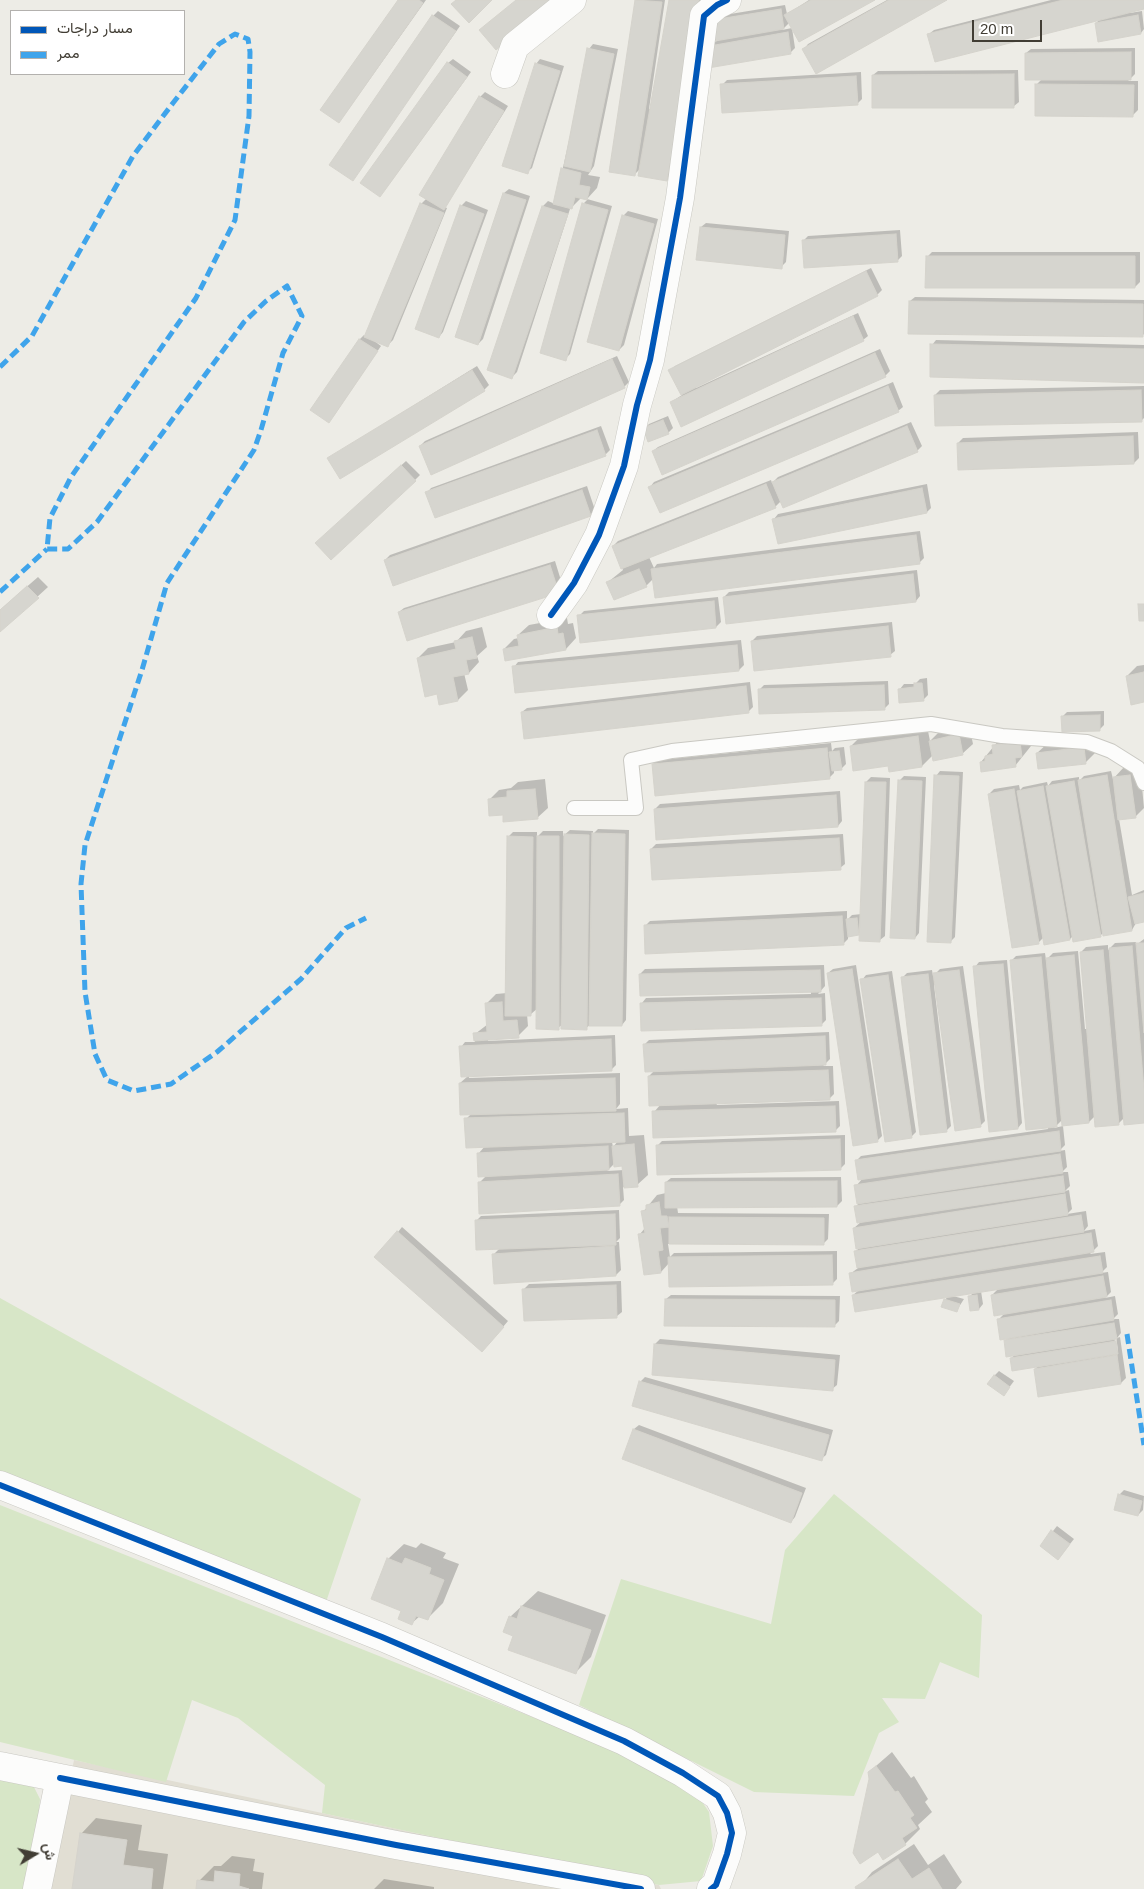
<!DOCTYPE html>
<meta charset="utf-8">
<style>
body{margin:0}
#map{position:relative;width:1144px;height:1889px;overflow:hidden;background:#edece6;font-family:Arial,Vazirmatn,sans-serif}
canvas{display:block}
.legend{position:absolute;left:10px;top:10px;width:175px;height:65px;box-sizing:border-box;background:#fff;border:1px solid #b3b1ae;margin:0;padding:6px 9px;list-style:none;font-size:15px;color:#413d34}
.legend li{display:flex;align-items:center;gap:10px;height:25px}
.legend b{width:25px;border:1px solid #b3b1ae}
.north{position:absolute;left:10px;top:1829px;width:50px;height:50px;-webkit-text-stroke:4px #fff;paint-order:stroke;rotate:81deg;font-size:14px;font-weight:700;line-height:20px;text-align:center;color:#413d34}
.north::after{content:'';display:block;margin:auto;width:18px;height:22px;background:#413d34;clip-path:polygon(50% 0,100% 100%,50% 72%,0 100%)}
.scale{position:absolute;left:972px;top:20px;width:70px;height:22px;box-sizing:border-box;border:2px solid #413d34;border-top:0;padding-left:6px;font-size:15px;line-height:18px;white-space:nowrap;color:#413d34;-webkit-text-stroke:4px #fff;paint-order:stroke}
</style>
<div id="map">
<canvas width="1144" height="1889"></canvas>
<ul class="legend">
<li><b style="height:6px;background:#0057b8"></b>مسار دراجات</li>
<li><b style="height:6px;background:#3fa4eb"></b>ممر</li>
</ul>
<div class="north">ش</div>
<div class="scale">20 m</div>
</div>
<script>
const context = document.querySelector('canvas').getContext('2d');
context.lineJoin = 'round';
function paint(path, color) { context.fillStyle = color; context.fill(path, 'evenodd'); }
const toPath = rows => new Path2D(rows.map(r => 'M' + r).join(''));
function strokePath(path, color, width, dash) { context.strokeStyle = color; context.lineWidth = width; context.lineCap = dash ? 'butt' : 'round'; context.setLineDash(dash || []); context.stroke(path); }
paint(toPath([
 [74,1760,659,1885,661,1889,48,1889]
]), '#e1ded3');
paint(toPath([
 [0,1298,361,1499,326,1602,0,1473],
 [834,1494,982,1615,979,1678,940,1662,925,1699,882,1698,899,1722,879,1733,854,1796,754,1792,579,1705,621,1579,771,1624,785,1550],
 [0,1505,600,1744,698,1796,709,1812,713,1846,701,1881,659,1885,322,1813,325,1785,238,1718,192,1700,166,1782,0,1742],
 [0,1775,17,1778,34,1787,40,1799,35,1862,28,1889,0,1889]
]), '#d7e6c7');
paint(toPath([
 [399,0,426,0,343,117],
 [636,0,665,0,649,109,651,109,670,0,702,0,672,175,667,180,640,169,634,175,610,171],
 [809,0,872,0,789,23,782,30,792,28,795,48,790,53,709,67,710,43,717,41,713,21,718,16,785,5,787,14],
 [887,0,944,0,804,49,808,44],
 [1051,0,1144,0,1144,8,1130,11,1130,13,1142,11,1144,29,1141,33,1096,23,1101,18,929,34,934,30],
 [438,11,460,26,352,180,433,16],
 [593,44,618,49,594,166,588,175,600,177,597,188,587,199,612,206,570,354,565,359,583,204,588,199,582,197,570,209,517,372,512,377,489,369,543,206,548,201,555,204,589,49],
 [1135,48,1135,74,1128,81,1138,81,1138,110,1133,115,1036,85,1042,79,1026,53,1031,49],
 [453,59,471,72,384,191,448,63],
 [540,59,564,66,532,168,527,172,536,64],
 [1018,70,1019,102,1014,106,873,75,878,71],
 [861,72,862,99,857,104,722,85,727,80],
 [485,92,508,106,445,207,447,208,393,340,388,345,373,340,381,346,333,417,360,339,364,335,366,336,421,204,427,198,480,97],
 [509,189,530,196,483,339,478,344,457,336,504,193],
 [466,201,488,210,443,332,439,337,461,206],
 [628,211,658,219,624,345,619,350,623,216],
 [706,223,789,231,786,262,781,267,701,227],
 [900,230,902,256,897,261,803,241,808,236],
 [932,252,1140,252,1140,282,1135,287,927,257],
 [871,268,882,290,877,295,695,386,696,388,858,313,868,336,863,340,671,402,682,395,670,371,675,366],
 [915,297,1144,300,1144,334,1142,336,910,301],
 [936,340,1144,345,1144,381,932,345],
 [880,349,890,371,885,376,653,451,658,447],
 [617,356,629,382,624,387,420,446,425,441],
 [477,366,489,385,484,390,329,458],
 [893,382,903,407,898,411,650,487,654,482],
 [1144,386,1144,418,1141,421,935,395,940,390],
 [668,416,673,428,668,433,644,429,649,424],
 [911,422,922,446,917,451,781,501,775,507,649,557,654,568,657,564,920,531,924,558,919,563,654,578,646,586,608,582,623,570,613,546,618,541,771,480,772,483,778,477],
 [601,426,610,450,605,455,427,493,431,488],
 [1138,432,1139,458,1134,463,958,443,963,438],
 [406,461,420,475,415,480,322,538],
 [927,484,931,508,927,512,774,519,778,514],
 [587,486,595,510,591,514,394,584,385,560,390,555],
 [555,561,563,587,399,612,404,608],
 [917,570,920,596,916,601,724,597,729,592],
 [38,577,48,587,0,631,0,610],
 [718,597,721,622,716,627,579,616,584,611],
 [567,618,568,624,573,623,576,638,566,649,506,660,504,649,514,639,519,638,518,635,529,625],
 [892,622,895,651,890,655,752,641,757,636],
 [482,627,487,647,477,656,479,662,469,673,464,673,468,690,458,700,438,693,418,658,428,648,456,642,466,631],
 [741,640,744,665,739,670,514,667,518,662],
 [1144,665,1144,701,1127,676,1137,666],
 [927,678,928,695,923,700,900,689,904,684,915,684,920,679],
 [888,681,889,704,884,709,759,690,764,685],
 [750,682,753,707,748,712,522,712,527,708],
 [1104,711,1104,725,1099,730,1063,716,1067,712],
 [969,725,973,744,962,754,933,755,922,766,890,771,889,764,851,746,861,736,927,726,930,741,940,731],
 [1030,732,1031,746,1015,766,981,762,1003,735],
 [1094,738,1095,753,1085,763,1037,753,1048,743],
 [831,743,832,751,835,748,844,747,846,764,841,769,834,770,834,773,829,778,653,764,658,760],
 [1140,765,1144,808,1135,817,1119,819,1132,895,1144,890,1144,921,1136,923,1132,930,1104,932,1100,936,1073,936,1070,939,1044,937,1039,942,989,794,994,789,1019,785,1020,790,1023,787,1047,782,1048,786,1052,781,1079,777,1079,781,1084,776,1111,771,1113,779,1124,767],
 [940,771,963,772,955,937,950,942,936,776],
 [904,776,926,777,919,933,915,938,899,781],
 [871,777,890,778,885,936,880,940,861,932,858,934,848,935,848,939,843,944,645,926,650,921,847,911,847,920,852,915,862,914,866,782],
 [545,779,548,808,537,818,504,813,489,800,499,790,511,788,518,782],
 [840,791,842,821,838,826,655,809,660,804],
 [598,829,629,830,626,1020,622,1025,590,1025,586,1028,563,1024,558,1028,538,1008,531,1014,527,1014,528,1026,518,1036,488,1039,488,1041,615,1035,616,1065,612,1069,469,1076,469,1078,620,1073,620,1104,616,1109,628,1108,629,1136,644,1135,648,1175,637,1185,623,1187,624,1200,619,1205,479,1183,486,1176,479,1153,485,1146,466,1119,471,1114,460,1083,468,1076,461,1047,465,1042,475,1042,475,1034,488,1024,486,1004,496,994,507,993,508,837,513,832,537,832,537,837,543,831,563,831,563,836,570,830,593,831,593,834],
 [618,1141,613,1147,612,1142],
 [615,1163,623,1165,624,1170,607,1171],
 [843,834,845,864,840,868,651,849,656,844],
 [1144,939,1144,1122,1124,1118,1118,1124,1095,1116,1089,1122,1063,1119,1054,1128,1063,1126,1065,1145,1059,1151,1065,1150,1067,1167,1062,1172,1068,1172,1070,1186,1065,1191,1069,1190,1072,1209,1067,1214,1086,1211,1088,1226,1084,1231,1095,1229,1098,1246,1090,1254,1105,1252,1107,1267,1101,1273,1108,1272,1111,1292,1105,1298,1115,1296,1118,1314,1113,1319,1119,1319,1121,1333,1117,1338,1120,1337,1126,1378,1121,1383,1040,1396,1035,1369,1039,1365,1011,1358,1016,1354,1005,1341,1009,1337,998,1320,1005,1313,992,1295,999,1288,981,1291,983,1304,979,1309,969,1297,974,1292,953,1296,964,1299,957,1310,945,1300,948,1296,853,1295,859,1290,850,1274,858,1268,855,1252,860,1247,854,1228,862,1221,856,1207,858,1204,856,1186,863,1178,856,1161,861,1156,1048,1129,1011,961,1016,956,1045,953,1046,960,1053,953,1078,951,1085,1029,1088,1029,1081,952,1086,947,1108,945,1108,950,1115,943,1136,942,1136,945],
 [1114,1335,1116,1335,1118,1351,1116,1351],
 [1007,960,1022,1123,1018,1128,975,967,979,962],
 [824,965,825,986,818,994,825,993,826,1020,821,1025,642,1003,646,998,811,994,811,991,640,974,645,969],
 [856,965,882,1136,877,1141,828,973,833,969],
 [963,966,985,1121,980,1126,936,984,934,985,951,1126,946,1131,902,978,907,973,932,970,933,976,940,969],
 [892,971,916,1132,911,1137,862,980,866,975],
 [829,1032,830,1059,823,1066,833,1066,834,1094,829,1099,716,1103,717,1105,839,1101,840,1126,835,1131,654,1112,661,1104,649,1076,655,1070,645,1044,649,1040],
 [845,1135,845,1164,841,1168,657,1146,662,1141],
 [841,1177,842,1201,837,1206,677,1206,678,1213,829,1214,828,1239,823,1244,668,1244,670,1257,674,1253,837,1251,837,1279,832,1284,670,1262,661,1272,640,1234,645,1228,643,1212,657,1195,666,1193,666,1182,671,1178],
 [619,1210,620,1238,616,1242,619,1242,621,1270,616,1275,493,1255,500,1248,476,1221,481,1216],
 [402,1227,508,1321,487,1346,398,1232],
 [621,1281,622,1312,617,1316,524,1289,529,1284],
 [671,1295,840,1296,839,1321,834,1326,666,1299],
 [660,1339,840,1355,837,1385,832,1389,655,1344],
 [999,1371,1014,1381,1008,1389,994,1376],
 [645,1377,833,1430,826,1455,821,1459,640,1382],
 [639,1425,806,1488,795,1517,791,1522,624,1458,634,1429],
 [1124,1490,1144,1496,1143,1510,1138,1515,1119,1495],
 [1057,1526,1074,1539,1058,1559,1041,1546],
 [421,1543,446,1553,443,1558,459,1564,443,1603,427,1619,420,1616,412,1623,402,1610,388,1559,404,1544,416,1548],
 [538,1591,606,1615,591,1657,576,1672,514,1635,510,1617],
 [892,1752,911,1778,914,1776,928,1799,925,1802,932,1812,918,1825,920,1829,905,1844,870,1779,869,1772],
 [96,1818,142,1825,138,1850,168,1854,163,1889,73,1889,81,1834],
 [914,1844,928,1865,944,1854,962,1882,956,1889,858,1889,872,1872],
 [232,1856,255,1859,253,1871,264,1873,262,1889,198,1889,199,1881,214,1866,221,1866],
 [384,1879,434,1887,434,1889,374,1889]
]), '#0003');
const building = toPath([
 [398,0,419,0,423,3,339,123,320,110,398,0],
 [456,0,492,0,469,23,451,4,456,0],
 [516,0,557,0,496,50,479,30,516,0],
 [635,0,662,2,635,176,609,172,635,0],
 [669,0,699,0,667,181,638,176,669,0],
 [811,0,875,0,799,42,784,15,811,0],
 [889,0,947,0,816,74,802,49,889,0],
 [1063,0,1144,0,1144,9,935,62,927,34,1063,0],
 [781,9,784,29,715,41,712,20,781,9],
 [432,15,456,31,353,181,329,165,432,15],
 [1138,15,1141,34,1098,42,1095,23,1138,15],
 [788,32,791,54,708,68,704,47,788,32],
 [587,48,614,54,590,172,564,166,587,48],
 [1131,52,1131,80,1025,80,1025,53,1131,52],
 [447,62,467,77,380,197,360,183,447,62],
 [535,63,560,71,528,174,502,166,535,63],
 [1014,74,1014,108,872,108,872,75,1014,74],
 [856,76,858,105,722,113,720,84,856,76],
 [1035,84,1134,85,1133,117,1035,116,1035,84],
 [479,96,504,111,444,210,419,195,479,96],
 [561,168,581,173,579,185,590,187,587,200,575,197,572,209,553,204,561,168],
 [503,193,526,200,478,345,455,337,503,193],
 [420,203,444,213,388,347,364,337,420,203],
 [582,203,608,210,566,361,540,353,582,203],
 [460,205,484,214,439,338,415,329,460,205],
 [542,206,568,214,512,379,487,370,542,206],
 [622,215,654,224,619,351,587,342,622,215],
 [700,227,785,235,782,269,696,260,700,227],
 [896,234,898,262,804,268,802,240,896,234],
 [926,256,1135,256,1135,288,925,288,926,256],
 [866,271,878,296,681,395,668,370,866,271],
 [909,301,1143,304,1143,337,908,334,909,301],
 [853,316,864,341,681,427,670,402,853,316],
 [359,339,378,351,329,423,310,410,359,339],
 [930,344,1144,349,1144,383,930,377,930,344],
 [875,353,886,377,662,475,652,451,875,353],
 [612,359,625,388,431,475,419,446,612,359],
 [472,370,485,391,340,479,327,458,472,370],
 [888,386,899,412,660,513,648,487,888,386],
 [1141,390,1142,422,935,426,934,395,1141,390],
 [663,420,669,434,648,442,643,428,663,420],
 [907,426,918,452,783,508,772,482,907,426],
 [597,430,606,456,435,518,425,492,597,430],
 [1133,436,1134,464,958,470,957,443,1133,436],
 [401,465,416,481,331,560,315,543,401,465],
 [766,484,776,508,621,569,612,546,766,484],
 [922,488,927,513,778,544,772,519,922,488],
 [582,490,591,516,393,586,384,560,582,490],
 [916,535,920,564,655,598,651,569,916,535],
 [550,565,559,593,407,641,398,612,550,565],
 [639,569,647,587,614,600,606,582,639,569],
 [913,574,916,602,726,624,723,597,913,574],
 [27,586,39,598,0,632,0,610,27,586],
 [714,601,716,628,580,643,577,615,714,601],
 [1138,604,1144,604,1144,621,1139,621,1138,604],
 [888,626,891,657,754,671,751,641,888,626],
 [557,627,558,634,563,633,566,650,505,661,503,649,519,646,517,635,557,627],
 [472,637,477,658,466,660,469,674,453,677,458,701,439,705,437,694,425,697,417,658,456,649,454,641,472,637],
 [737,645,739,671,515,693,512,666,737,645],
 [1144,672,1144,702,1131,705,1126,676,1144,672],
 [914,683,922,683,924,701,899,703,898,689,914,687,914,683],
 [884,685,885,710,759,714,758,689,884,685],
 [746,686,749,713,524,739,521,712,746,686],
 [1100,715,1100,731,1062,732,1061,716,1100,715],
 [959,734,963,755,933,761,929,741,959,734],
 [918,736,922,767,889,772,888,766,853,771,850,746,918,736],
 [1020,742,1022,757,1015,758,1016,767,981,772,980,762,985,761,985,756,993,754,992,745,1020,742],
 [1084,747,1086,764,1038,769,1036,753,1084,747],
 [827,748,830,779,655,796,652,764,827,748],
 [839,751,842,770,832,771,829,752,839,751],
 [934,775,959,776,951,943,927,942,934,775],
 [1107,775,1132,931,1103,936,1078,780,1107,775],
 [1130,775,1136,818,1118,820,1113,777,1130,775],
 [898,780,922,781,915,939,890,938,898,780],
 [1074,781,1101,937,1073,942,1046,786,1074,781],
 [865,782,886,782,880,942,859,941,865,782],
 [1043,786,1070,940,1044,945,1017,791,1043,786],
 [535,789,538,819,503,822,503,815,489,816,488,799,507,797,507,791,535,789],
 [1014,789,1039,944,1012,948,988,794,1014,789],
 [836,795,838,827,656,840,654,809,836,795],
 [592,833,625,834,622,1026,589,1026,592,833],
 [564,834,589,835,587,1030,561,1029,564,834],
 [507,836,533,837,531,1016,505,1016,507,836],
 [537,836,559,836,559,1030,536,1029,537,836],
 [839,838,841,870,652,880,650,849,839,838],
 [1144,893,1144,922,1135,924,1128,897,1144,893],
 [842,916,844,945,645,954,644,925,842,916],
 [857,918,859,935,848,937,846,919,857,918],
 [1136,943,1144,943,1144,1033,1136,943],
 [1132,946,1144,1090,1144,1123,1124,1125,1109,948,1132,946],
 [1103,950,1119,1125,1095,1127,1080,952,1103,950],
 [1074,955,1089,1123,1062,1126,1046,958,1074,955],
 [1041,957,1057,1127,1026,1130,1010,960,1041,957],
 [1003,964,1018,1129,989,1132,973,966,1003,964],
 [852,969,878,1142,853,1146,827,973,852,969],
 [820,970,821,992,640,996,639,974,820,970],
 [959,970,981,1127,955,1131,933,973,959,970],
 [928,974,947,1132,920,1135,901,977,928,974],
 [888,975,912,1138,885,1142,860,979,888,975],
 [821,998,822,1026,641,1031,640,1003,821,998],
 [502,1002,503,1021,517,1020,519,1038,474,1041,473,1033,487,1032,485,1003,502,1002],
 [825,1036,826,1065,645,1072,643,1044,825,1036],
 [611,1039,612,1071,461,1077,459,1046,611,1039],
 [828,1070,830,1100,649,1106,648,1076,828,1070],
 [615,1078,616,1111,460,1115,459,1083,615,1078],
 [835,1106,836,1132,653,1138,652,1111,835,1106],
 [624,1113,625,1142,466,1148,464,1118,624,1113],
 [1059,1131,1061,1151,858,1180,855,1160,1059,1131],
 [840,1139,841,1170,657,1175,656,1145,840,1139],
 [634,1144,638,1187,624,1188,622,1166,614,1167,612,1146,634,1144],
 [608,1146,609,1170,478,1177,477,1153,608,1146],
 [1060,1154,1063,1173,857,1204,854,1185,1060,1154],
 [618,1174,620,1206,479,1214,478,1182,618,1174],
 [1063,1176,1065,1192,857,1223,854,1206,1063,1176],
 [837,1181,837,1207,665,1208,665,1182,837,1181],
 [1065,1194,1068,1215,856,1249,853,1228,1065,1194],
 [659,1202,661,1216,667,1216,669,1227,660,1228,663,1250,658,1251,661,1273,644,1275,638,1234,645,1233,641,1211,646,1210,646,1205,659,1202],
 [615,1214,616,1245,476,1250,475,1220,615,1214],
 [1081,1215,1084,1232,857,1268,854,1251,1081,1215],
 [669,1217,824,1218,824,1245,669,1244,669,1217],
 [397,1231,504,1327,482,1352,374,1257,397,1231],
 [1091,1233,1094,1252,852,1292,849,1273,1091,1233],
 [614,1246,616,1276,494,1284,492,1254,614,1246],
 [832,1255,833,1285,669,1287,668,1257,832,1255],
 [1100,1256,1103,1273,855,1312,852,1295,1100,1256],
 [1103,1276,1107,1297,994,1316,991,1295,1103,1276],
 [616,1285,617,1318,524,1321,522,1289,616,1285],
 [977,1295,979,1310,970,1311,968,1296,977,1295],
 [665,1299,835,1300,835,1327,664,1326,665,1299],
 [944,1299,960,1304,957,1312,941,1307,944,1299],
 [1111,1300,1114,1320,1000,1340,997,1319,1111,1300],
 [1114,1323,1117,1339,1006,1357,1004,1340,1114,1323],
 [1116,1341,1118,1354,1012,1371,1010,1358,1116,1341],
 [654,1344,835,1360,833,1391,652,1375,654,1344],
 [1117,1355,1121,1384,1038,1397,1034,1369,1117,1355],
 [994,1375,1010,1387,1004,1396,987,1384,994,1375],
 [639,1381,829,1435,822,1461,632,1406,639,1381],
 [633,1429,802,1493,791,1523,622,1459,633,1429],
 [1118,1494,1142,1501,1138,1516,1114,1510,1118,1494],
 [1051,1530,1070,1544,1058,1560,1040,1546,1051,1530],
 [387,1558,402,1564,405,1558,431,1568,429,1574,444,1580,428,1620,416,1616,412,1625,398,1619,401,1611,371,1599,387,1558],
 [521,1606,591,1630,576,1674,508,1650,513,1636,503,1632,509,1616,517,1619,521,1606],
 [876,1766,895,1792,898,1791,914,1815,910,1818,917,1828,902,1838,906,1845,883,1860,878,1852,860,1864,853,1853,869,1779,868,1772,876,1766],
 [80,1833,127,1840,123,1865,153,1869,151,1889,72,1889,80,1833],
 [898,1859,912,1879,929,1868,942,1889,856,1889,855,1887,898,1859],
 [215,1871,240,1874,239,1886,249,1889,196,1889,197,1880,214,1882,215,1871]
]);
paint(building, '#d6d5cf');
strokePath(building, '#d5d3cc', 1);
const service = toPath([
 [574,808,636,808,631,760,672,751,931,724,1002,736,1087,742,1111,751,1138,768,1144,783]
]);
const minor = toPath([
 [505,74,515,46,572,0],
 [551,615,574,583,599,535,624,466,637,405,650,360,680,198,704,16,717,5,727,0],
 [0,1485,382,1637,624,1741,683,1773,718,1796,727,1813,732,1833,727,1854,716,1885,711,1889],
 [0,1766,60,1778,37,1889],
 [60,1778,396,1845,641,1889]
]);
strokePath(service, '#c9c8c2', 16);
strokePath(minor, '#c9c8c2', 29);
strokePath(service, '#fcfcfb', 14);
strokePath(minor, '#fcfcfb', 28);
strokePath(toPath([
 [0,367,32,336,133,156,173,103,219,44,235,34,248,39,250,52,249,116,235,220,196,298,71,477,50,518,47,549,68,549,97,522,244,322,266,301,287,286,302,316,283,353,261,430,254,450,167,583,142,670,85,845,81,884,85,992,95,1054,107,1080,134,1091,171,1084,217,1052,301,979,346,928,366,918],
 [0,592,47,549],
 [1127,1334,1144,1445]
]), '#3fa4eb', 5, [10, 5]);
strokePath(toPath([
 [551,615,574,583,599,535,624,466,637,405,650,360,680,198,704,16,717,5,727,0],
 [0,1485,382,1637,624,1741,683,1773,718,1796,727,1813,732,1833,727,1854,716,1885,711,1889],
 [60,1778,396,1845,641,1889]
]), '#0057b8', 6);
</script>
